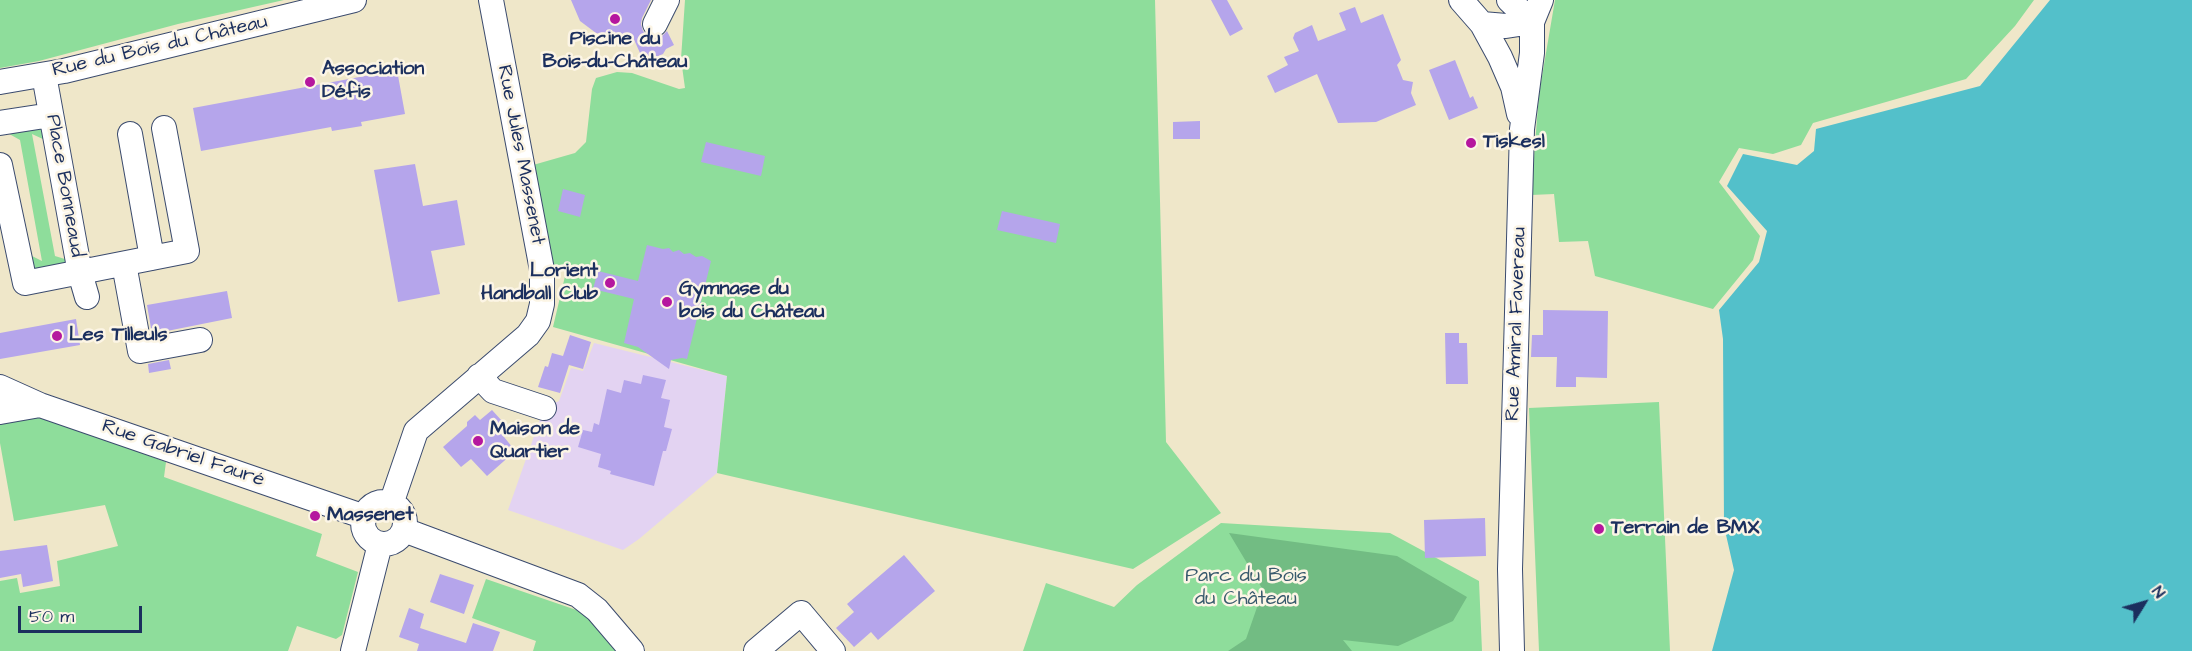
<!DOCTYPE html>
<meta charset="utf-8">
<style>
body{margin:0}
#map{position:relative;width:2192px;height:651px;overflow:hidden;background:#efe7c9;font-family:"Architects Daughter",sans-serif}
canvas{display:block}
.north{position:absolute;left:2114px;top:573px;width:60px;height:60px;-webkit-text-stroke:4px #fcf5e5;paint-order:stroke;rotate:53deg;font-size:16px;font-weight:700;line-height:24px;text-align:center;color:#1b2f5e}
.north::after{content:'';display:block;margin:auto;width:21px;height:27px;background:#1b2f5e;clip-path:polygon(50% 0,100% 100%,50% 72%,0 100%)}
.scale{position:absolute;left:18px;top:606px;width:124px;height:27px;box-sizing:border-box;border:3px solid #1b2f5e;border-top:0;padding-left:8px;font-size:18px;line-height:21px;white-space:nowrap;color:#1b2f5e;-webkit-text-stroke:4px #fcf5e5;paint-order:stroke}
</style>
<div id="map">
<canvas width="2192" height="651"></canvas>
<div class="north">N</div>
<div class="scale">50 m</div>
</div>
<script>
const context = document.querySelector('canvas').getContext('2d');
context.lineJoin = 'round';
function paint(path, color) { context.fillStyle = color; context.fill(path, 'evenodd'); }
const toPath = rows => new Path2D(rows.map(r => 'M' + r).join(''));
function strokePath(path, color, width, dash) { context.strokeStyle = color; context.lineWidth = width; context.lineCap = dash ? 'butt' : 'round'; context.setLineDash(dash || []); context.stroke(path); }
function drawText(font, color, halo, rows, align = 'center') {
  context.font = font + ' "Architects Daughter",sans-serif'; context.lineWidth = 5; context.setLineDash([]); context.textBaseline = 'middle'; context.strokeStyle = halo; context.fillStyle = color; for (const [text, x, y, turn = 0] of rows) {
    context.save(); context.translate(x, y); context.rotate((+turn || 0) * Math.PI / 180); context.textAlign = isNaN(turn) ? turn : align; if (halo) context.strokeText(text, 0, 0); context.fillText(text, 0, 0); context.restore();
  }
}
paint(toPath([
 [594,343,727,376,717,473,639,539,623,550,508,510,544,408,559,401,571,368,583,371]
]), '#e3d3f2');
paint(toPath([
 [0,0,284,0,178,24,39,61,0,68],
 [685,0,1155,0,1166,442,1221,513,1133,569,717,473,727,376,553,327,566,272,551,263,533,165,575,153,586,142,592,89,596,78,617,72,632,73,679,89,685,88,681,59],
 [1555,0,2034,0,2015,26,1966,79,1813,123,1801,145,1773,154,1739,148,1719,182,1760,236,1753,260,1713,309,1595,276,1588,241,1559,242,1554,194,1531,195,1539,94],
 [42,124,45,140,32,134,55,256,68,260,70,264,34,270,32,256,42,261,20,140,4,131],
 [1659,402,1670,651,1539,651,1529,408],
 [38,415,166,462,164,477,322,534,316,556,358,572,342,635,336,639,297,626,288,651,0,651,0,581,17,578,20,593,60,586,57,561,118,546,105,505,14,521,0,443,0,424],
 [1221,523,1390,533,1479,581,1482,651,1023,651,1046,583,1114,607,1137,585],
 [486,579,588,614,620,651,533,651,536,641,472,618]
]), '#8edd9b');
paint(toPath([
 [1229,533,1397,556,1467,597,1453,621,1398,646,1343,640,1352,651,1228,651,1246,639,1263,590]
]), '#72bc83');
paint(toPath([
 [2050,0,2192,0,2192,651,1712,651,1734,570,1724,526,1723,339,1719,310,1759,262,1767,231,1727,186,1743,154,1797,165,1814,151,1816,129,1980,86]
]), '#53c0ca');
paint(toPath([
 [571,0,651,0,642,18,641,24,643,31,648,36,655,38,662,36,667,31,674,45,666,49,663,54,644,62,632,35,612,37,596,33,580,21],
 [1211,0,1227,0,1243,29,1230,36],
 [1355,7,1361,23,1383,14,1401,60,1397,65,1403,80,1413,82,1411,93,1416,105,1376,122,1338,123,1317,74,1275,93,1267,76,1288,65,1284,57,1299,51,1293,38,1295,33,1312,25,1318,41,1346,30,1339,13],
 [1455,60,1470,98,1473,96,1478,108,1449,120,1429,70],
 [397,70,405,114,361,122,362,126,332,131,331,127,201,151,193,108],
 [1200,121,1200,139,1173,139,1173,122],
 [706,142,765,156,761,176,701,162],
 [415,164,423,206,457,200,465,245,431,251,440,294,398,302,374,170],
 [563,189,585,195,580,217,558,211],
 [1002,211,1060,224,1056,243,997,230],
 [647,245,663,249,669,248,673,252,679,250,684,254,690,253,696,257,702,256,711,261,687,359,682,358,671,360,669,369,638,347,624,343,634,299,593,289,598,271,638,281],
 [227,291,232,318,152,334,147,305],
 [1543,310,1608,311,1607,378,1576,377,1576,387,1556,387,1557,357,1531,357,1532,335,1543,335],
 [76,319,80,345,0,359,0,333],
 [1445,333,1459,333,1459,343,1467,343,1468,384,1446,384],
 [570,335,591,342,583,369,569,365,560,393,538,387,545,366,548,367,552,353,563,356],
 [169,360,171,369,149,373,148,364],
 [643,375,666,380,661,398,670,400,664,427,672,429,666,451,663,451,654,486,610,474,611,471,598,467,601,454,578,447,583,430,592,432,594,423,599,425,607,389,621,393,624,380,641,384],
 [492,410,502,421,495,426,513,448,512,454,487,476,471,459,461,467,443,447,467,426,467,422,475,415,480,420],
 [1485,518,1486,556,1425,558,1424,520],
 [47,545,53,581,23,587,21,574,0,578,0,551],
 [904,555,935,591,878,640,871,632,854,647,836,628,854,612,847,604],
 [440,574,474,585,464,614,430,602],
 [409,608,424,614,420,628,466,643,473,623,500,632,493,651,417,651,419,644,399,637]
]), '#b5a5eb');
const minor = toPath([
 [1461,0,1482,24,1500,57,1513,87,1519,114],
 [1509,0,1532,22],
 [655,24,667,0],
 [1482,24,1506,26,1532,22],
 [44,75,80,273,87,297],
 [0,82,64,71,354,0],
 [0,123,51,115],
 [130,134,152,258],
 [0,165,25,283,187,251,164,128],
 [124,264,140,351,200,340],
 [479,376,493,391,544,408],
 [0,387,40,405],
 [0,412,40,405,365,517],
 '363 523a21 21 0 1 1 42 0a21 21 0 1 1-42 0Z',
 [391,504,416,431,528,335,538,321,542,304,542,270,491,0],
 [404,530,578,595,597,610,632,651],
 [353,651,380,544],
 [756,651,801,613,833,651],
 [1512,651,1510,569,1522,129,1532,53,1532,22,1541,0]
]);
strokePath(minor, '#3b4b6e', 26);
strokePath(minor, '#fff', 24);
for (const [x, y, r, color] of [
 [615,19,6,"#b5179e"],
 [310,82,6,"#b5179e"],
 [1471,143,6,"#b5179e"],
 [610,283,6,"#b5179e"],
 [667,302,6,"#b5179e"],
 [57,336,6,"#b5179e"],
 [478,441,6,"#b5179e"],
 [315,516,6,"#b5179e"],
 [1599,529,6,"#b5179e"]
]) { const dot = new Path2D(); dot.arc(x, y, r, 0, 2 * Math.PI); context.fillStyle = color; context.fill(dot); strokePath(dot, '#fcf5e5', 2); }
drawText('bold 20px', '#1b2f5e', '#fcf5e5', [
 ["Piscine du",615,40,"center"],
 ["Bois-du-Château",615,63,"center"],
 ["Association",322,70],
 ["Défis",322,93],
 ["Tiskesl",1483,143],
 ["Lorient",598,272,"right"],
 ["Handball Club",598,295,"right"],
 ["Gymnase du",679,290],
 ["bois du Château",679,313],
 ["Les Tilleuls",69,336],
 ["Maison de",490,430],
 ["Quartier",490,453],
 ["Massenet",327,516],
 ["Terrain de BMX",1611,529]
], 'left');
drawText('20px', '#1b2f5e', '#fcf5e5', [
 ["Rue du Bois du Château",160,47,-13],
 ["Rue Jules Massenet",520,155,79],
 ["Place Bonneaud",64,186,80],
 ["Rue Amiral Favereau",1517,324,-88],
 ["Rue Gabriel Fauré",183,454,19]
]);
drawText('20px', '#385a6d', '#fcf5e5', [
 ["Parc du Bois",1246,577],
 ["du Château",1246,600]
]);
</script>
